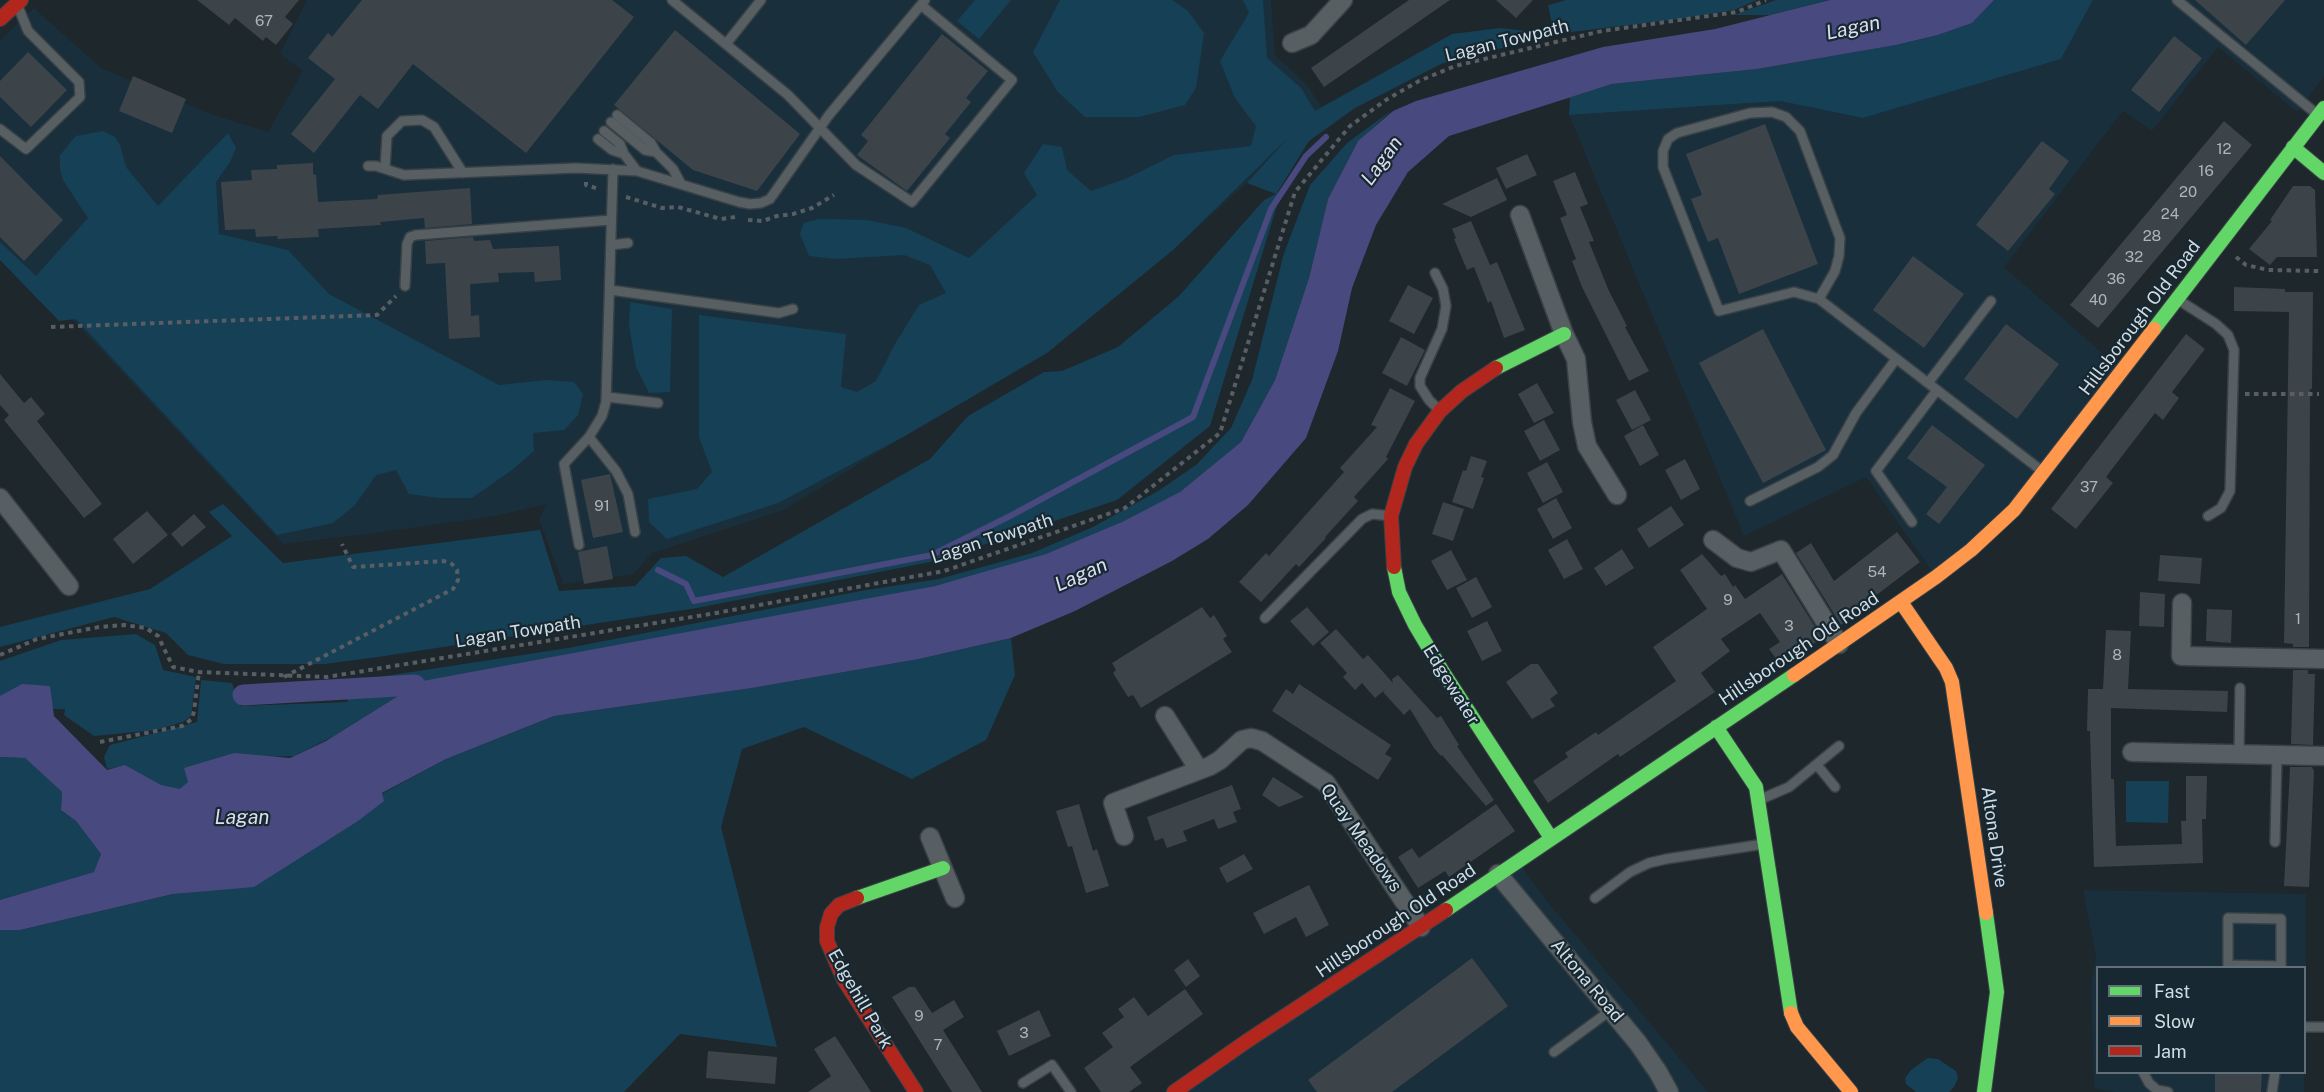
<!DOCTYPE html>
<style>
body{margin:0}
#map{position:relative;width:2324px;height:1092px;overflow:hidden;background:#1d272c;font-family:"Public Sans",sans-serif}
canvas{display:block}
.legend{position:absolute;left:2096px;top:966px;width:210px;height:108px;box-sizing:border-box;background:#172832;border:2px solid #617078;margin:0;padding:8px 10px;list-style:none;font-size:18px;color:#d1dce2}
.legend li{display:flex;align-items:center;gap:12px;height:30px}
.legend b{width:30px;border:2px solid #617078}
</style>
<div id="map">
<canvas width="2324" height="1092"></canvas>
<ul class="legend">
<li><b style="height:8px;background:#63d668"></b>Fast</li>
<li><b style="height:8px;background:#ff974d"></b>Slow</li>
<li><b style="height:8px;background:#b3261e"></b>Jam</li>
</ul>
</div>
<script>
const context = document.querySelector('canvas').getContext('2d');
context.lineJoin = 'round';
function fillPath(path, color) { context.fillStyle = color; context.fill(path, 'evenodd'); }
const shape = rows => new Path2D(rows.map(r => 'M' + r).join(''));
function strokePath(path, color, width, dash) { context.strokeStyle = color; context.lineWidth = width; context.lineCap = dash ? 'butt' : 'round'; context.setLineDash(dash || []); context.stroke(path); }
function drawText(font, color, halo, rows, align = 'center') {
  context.font = font + ' "Public Sans",sans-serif'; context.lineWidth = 4.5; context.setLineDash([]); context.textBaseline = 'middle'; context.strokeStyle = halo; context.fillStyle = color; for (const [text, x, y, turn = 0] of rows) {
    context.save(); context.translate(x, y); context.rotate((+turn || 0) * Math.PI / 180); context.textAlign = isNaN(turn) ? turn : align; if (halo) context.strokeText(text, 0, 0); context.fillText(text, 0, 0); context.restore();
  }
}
const built = shape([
 [307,0,1271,0,1275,55,1307,85,1325,112,1173,250,1047,353,905,436,784,510,652,553,634,574,563,584,539,519,547,504,495,516,376,533,283,544,0,242,0,40,34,8,101,68,208,113,268,132,303,71,280,54],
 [2093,0,2324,0,2324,77,2297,112,2218,47,2152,131,2123,111,2004,267,2123,371,2014,510,1936,577,1866,477,1744,536,1569,115,1780,101,1863,118,2061,59],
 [1518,861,1542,895,1708,1092,1174,1092],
 [2083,890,2306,894,2305,1070,2304,968,2098,968,2098,1072,2304,1073,2304,1092,2115,1092,2094,1088,2091,986,2096,957]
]);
const green = shape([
 [975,0,1011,0,979,39,957,21],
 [1060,0,1172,0,1188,11,1204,33,1196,88,1185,105,1139,117,1085,117,1058,92,1033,52],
 [1243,0,1263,0,1267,58,1301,88,1315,111,1452,34,1500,28,1554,34,1548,5,1566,0,1757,0,1734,10,1678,19,1555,34,1441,64,1355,108,1309,141,1277,193,1281,192,1210,426,1117,500,935,561,697,608,378,657,325,664,224,664,188,655,166,633,114,617,0,647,0,627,150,589,232,536,209,512,223,504,283,563,540,530,559,591,635,586,661,558,686,556,723,577,930,459,968,416,1044,372,1062,371,1118,347,1179,296,1264,200,1276,194,1247,183,1290,136,1173,250,1047,353,905,436,778,503,667,539,649,522,648,499,697,489,712,472,699,437,699,315,846,334,841,387,857,392,876,381,895,344,919,305,946,293,930,265,904,255,836,259,809,256,800,234,804,223,819,219,867,220,906,228,969,258,1037,195,1024,173,1043,144,1062,147,1067,170,1091,191,1125,179,1174,155,1251,146,1256,126,1235,98,1220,61,1249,13],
 [1776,0,1829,0,1771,15,1734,15],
 [1994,0,2093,0,2061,59,1863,118,1780,101,1569,115,1570,97,1612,84,1757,69,1896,45,1938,35,1972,23],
 [1392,110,1357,143,1328,199,1309,278,1275,380,1241,442,1178,494,1104,531,1006,570,893,595,422,681,334,736,294,756,253,757,188,782,181,790,161,786,125,766,107,769,104,757,110,745,197,722,201,680,232,683,240,706,348,702,347,700,379,677,568,648,866,590,939,579,1032,553,1093,527,1158,491,1196,465,1231,428,1252,380,1284,253,1310,185,1347,143],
 [103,131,115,137,120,145,126,167,158,206,228,133,236,148,230,162,216,182,219,234,288,250,329,294,499,385,547,380,574,382,583,394,578,415,564,430,533,433,534,451,512,470,472,498,439,498,409,494,396,470,376,475,355,505,333,523,277,535,76,319,59,321,0,260,0,242,36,276,88,218,63,180,60,168,60,155,76,136],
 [630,302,672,309,670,392,649,393,636,367,629,325],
 [136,634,155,645,163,670,196,677,191,716,183,722,156,730,94,736,64,715,65,709,55,709,6,695,0,698,0,661,61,640],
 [1011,638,1015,675,986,740,912,779,804,727,742,749,721,827,777,1047,680,1034,624,1092,0,1092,0,930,20,930,173,894,204,891,446,759,554,716,752,688,919,659],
 [0,757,25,758,62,792,61,810,76,821,101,854,95,872,0,900],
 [2126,781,2169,781,2168,823,2126,822],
 [1928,1058,1938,1059,1956,1071,1958,1078,1954,1087,1949,1092,1916,1092,1906,1084,1905,1078,1911,1070]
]);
const water = shape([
 [1830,0,1994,0,1972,23,1938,35,1896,45,1757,69,1612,84,1449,136,1408,172,1376,225,1352,288,1338,351,1306,438,1248,505,1208,539,1172,561,1075,611,1011,638,919,659,752,688,554,716,446,759,382,793,384,801,358,821,254,887,173,894,20,930,0,930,0,900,94,872,101,854,76,821,61,810,62,792,25,758,0,757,0,696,22,684,50,686,54,716,107,770,125,765,161,785,180,789,188,782,184,768,234,753,290,758,326,741,422,681,935,586,1046,554,1122,522,1180,492,1241,442,1275,380,1309,278,1328,199,1358,141,1393,111,1416,101,1603,47,1715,29]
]);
const stream = shape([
 [658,570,686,584,694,601,932,555,1012,515,1193,417,1271,209,1306,156,1326,137]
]);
const canal = shape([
 [243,695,415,685]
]);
const building = shape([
 [197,0,299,0,285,17,293,24,276,45,266,37,263,41,235,18,229,25],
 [362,0,612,0,634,17,526,153,413,64,378,109,360,95,314,153,291,134,335,79,308,58,328,33,332,37],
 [1409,0,1450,0,1324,87,1311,68],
 [1496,0,1533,0,1516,18],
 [2195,0,2285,0,2246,45],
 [675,30,800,134,757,191,693,170,614,105],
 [942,34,988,71,966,98,971,102,945,134,950,138,907,191,857,155,868,141,861,135],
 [2174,36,2202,58,2159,112,2131,90],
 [28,52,67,90,31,127,0,97,0,81],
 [133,76,186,99,172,133,119,111],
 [2224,121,2252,145,2098,328,2070,305],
 [1765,124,1818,264,1739,294,1718,238,1708,242,1691,199,1702,195,1686,154],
 [2042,141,2069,161,2049,189,2055,194,2008,251,1976,225],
 [1527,154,1537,175,1506,189,1496,168],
 [0,156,63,220,24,261,0,237],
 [313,163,313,174,316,175,318,202,377,199,378,195,470,188,472,224,425,228,424,218,380,222,381,225,318,229,319,237,277,239,278,236,256,237,255,229,225,230,221,182,252,180,251,170,277,169,277,165],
 [1575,172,1588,204,1580,207,1594,241,1589,242,1609,291,1627,326,1625,327,1649,371,1629,381,1582,287,1572,261,1576,259,1560,218,1567,215,1553,181],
 [1497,178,1507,200,1471,217,1442,204],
 [2293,186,2310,186,2315,190,2317,257,2277,257,2270,265,2249,249,2272,221,2270,220],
 [1471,221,1490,265,1497,262,1525,330,1504,338,1491,301,1488,303,1474,267,1467,270,1454,239,1456,238,1452,229],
 [473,237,474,241,490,240,493,249,559,246,561,280,535,282,534,272,498,273,499,282,470,284,471,316,479,315,480,337,449,339,445,263,426,264,425,241],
 [1913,256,1964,294,1924,348,1873,310],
 [1408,285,1433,298,1414,334,1389,321],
 [2234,287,2285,289,2285,292,2313,292,2312,389,2310,389,2309,647,2293,647,2293,644,2284,643,2289,312,2234,311],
 [2006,324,2059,364,2017,419,1964,379],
 [1763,329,1826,450,1763,483,1699,363],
 [2186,334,2205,349,2172,392,2179,398,2163,420,2155,413,2106,477,2113,483,2076,529,2051,509],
 [1401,337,1425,350,1407,386,1382,373],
 [0,374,24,403,31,397,45,414,37,421,102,504,84,518,4,420,9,415,0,405],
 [1537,383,1554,413,1534,423,1518,394],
 [1390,388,1415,401,1386,457,1388,459,1354,497,1358,501,1325,537,1326,538,1299,567,1296,564,1261,602,1239,582,1266,553,1269,556,1344,472,1340,468,1377,427,1371,425],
 [1635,390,1651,420,1632,430,1616,400],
 [1544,420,1560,450,1540,461,1524,431],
 [1643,425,1659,455,1640,466,1624,436],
 [1932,425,1985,465,1939,524,1926,514,1947,487,1907,458],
 [1471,456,1487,461,1481,477,1484,478,1473,509,1452,502,1463,470,1466,471],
 [1685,459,1700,489,1681,500,1665,470],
 [1547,462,1563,492,1543,503,1527,473],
 [610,474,623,532,593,538,581,480],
 [1556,498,1572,528,1553,539,1537,509],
 [1443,502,1464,509,1453,541,1432,534],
 [1671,506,1684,525,1649,548,1637,529],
 [147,511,168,535,133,564,113,539],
 [194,514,206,527,182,547,171,534],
 [1897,532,1920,562,1854,612,1856,615,1841,625,1796,553,1811,543,1834,581],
 [1567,539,1583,569,1564,579,1548,550],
 [607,546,613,579,584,584,578,552],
 [1622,549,1634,568,1606,586,1594,568],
 [1451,550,1467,580,1447,590,1431,561],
 [1702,554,1721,576,1725,574,1733,587,1735,585,1745,599,1782,574,1822,638,1806,649,1804,646,1780,664,1769,649,1780,642,1760,613,1721,639,1730,651,1701,673,1715,692,1620,757,1618,754,1548,803,1533,781,1568,757,1565,753,1596,732,1598,735,1676,681,1653,647,1707,609,1680,570],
 [2160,555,2202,558,2200,584,2158,581],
 [1476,577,1492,607,1472,618,1456,588],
 [2140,592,2165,594,2164,627,2139,626],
 [1202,607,1210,618,1214,615,1227,636,1223,639,1232,652,1141,708,1133,695,1128,697,1113,673,1116,670,1112,663],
 [1307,607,1329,632,1313,646,1290,621],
 [2207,609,2232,610,2231,643,2206,641],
 [1487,621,1502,651,1482,661,1467,631],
 [1336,629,1363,659,1368,655,1393,683,1392,679,1398,675,1437,718,1441,716,1459,745,1457,746,1494,800,1486,806,1442,755,1441,756,1434,748,1410,709,1404,715,1383,692,1387,688,1375,698,1362,683,1355,690,1343,677,1347,673,1320,643],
 [2106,630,2131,631,2128,689,2228,691,2227,712,2111,708,2111,779,2114,779,2116,846,2182,844,2181,821,2186,821,2186,776,2207,776,2206,819,2202,819,2203,863,2094,867,2090,731,2087,731,2088,689,2103,689],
 [1531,664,1538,664,1558,693,1550,699,1555,706,1532,719,1506,682],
 [2293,670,2308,670,2308,674,2315,674,2313,745,2291,744],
 [1299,684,1391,745,1385,754,1392,758,1378,780,1272,711,1286,689,1293,694],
 [2290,767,2312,767,2314,771,2309,887,2284,886],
 [1273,777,1304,797,1279,807,1262,795],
 [1232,785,1241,809,1233,812,1237,822,1218,829,1214,819,1183,831,1187,841,1167,848,1163,838,1155,841,1147,817],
 [1079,804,1093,851,1097,849,1109,886,1086,893,1072,846,1068,847,1056,811],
 [1496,804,1515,831,1449,877,1445,871,1418,888,1398,857,1412,848,1419,858],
 [1244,854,1253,869,1227,883,1219,868],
 [1309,885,1329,925,1306,937,1296,917,1264,934,1253,913],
 [1472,958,1508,1006,1392,1092,1317,1092,1308,1080],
 [1188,959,1200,976,1186,987,1174,970],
 [909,987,915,987,932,1013,954,1000,964,1017,943,1030,982,1092,952,1092,892,997],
 [1185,989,1203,1014,1130,1067,1142,1083,1129,1092,1101,1092,1084,1068,1113,1047,1102,1033,1124,1017,1118,1009,1134,997,1148,1016],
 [1039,1010,1051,1036,1009,1056,997,1031],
 [835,1036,846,1053,871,1092,808,1092,831,1076,814,1049],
 [708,1051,777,1057,775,1084,706,1078],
 [2215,1072,2262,1072,2261,1092,2215,1092]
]);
const path = shape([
 [586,182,586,185,599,189],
 [626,197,662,208,678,207,721,219,735,217],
 [748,220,763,221,777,216,793,214,812,208,834,195],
 [2236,257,2246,265,2268,270,2319,271],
 [51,327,377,315,396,296],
 [2245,394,2319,394],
 [0,655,37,639,99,627,124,625,146,628,158,636,173,667,199,672,327,677,716,613,944,571,1125,508,1220,433,1295,192,1350,126,1386,100,1419,81,1455,66,1602,31,1737,12,1766,0],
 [284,677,453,589,458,580,457,570,452,564,444,561,353,567,342,544],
 [100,742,182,726,192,719,194,711,199,672]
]);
const lane = shape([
 [672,0,788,95,856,165,912,202,1012,80,921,5],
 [2177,0,2318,115],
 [726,44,761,0],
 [617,115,651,143,656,152,673,169,680,182],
 [611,122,645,150,656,152],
 [0,129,26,149,80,97,79,82,28,31,19,9],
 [604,131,620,144,624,154,637,171],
 [598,139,612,150,624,154],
 [368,166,376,166,404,175,576,168,637,171,739,202,750,204,761,203,770,199,829,115,925,0],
 [385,168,387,136,402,121,422,120,434,127,463,173],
 [611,245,628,243],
 [1435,273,1443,289,1446,306,1442,329,1420,378,1420,386,1429,400,1440,411],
 [405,286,407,244,410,237,416,235,611,220],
 [610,290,779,313,793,309],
 [1819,299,1835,271,1839,256,1840,238,1800,131,1786,117,1772,112,1750,113,1677,133,1668,139,1663,151,1663,167,1719,311,1794,292,1819,299,2042,471],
 [2177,299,2216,324,2228,335,2234,350,2230,491,2221,508,2208,516],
 [1928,383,1991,301],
 [607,397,658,403],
 [589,437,616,471,628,494,635,532],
 [1750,501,1818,467,1833,455,1856,413,1896,359],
 [1912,522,1876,471,1937,390],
 [579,545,564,464,589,437,602,416,606,402,613,169],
 [1265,618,1362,519,1372,514,1391,516],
 [2239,754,2240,688],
 [1817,765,1835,787],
 [1759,800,1789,787,1839,746],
 [2275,842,2277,755],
 [1595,898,1630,872,1649,863,1666,859,1764,844],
 [2281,968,2281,919,2228,918,2228,965,2281,966],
 [2304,1027,2324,1027],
 [1554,1052,1611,1010],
 [2143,1072,2149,1083,2157,1090,2168,1092],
 [1023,1083,1052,1065,1071,1092],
 [2272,1092,2275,1072]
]);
const street = shape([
 [1292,43,1311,35,1343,0],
 [1520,215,1564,334,1576,359,1582,422,1587,446,1617,495],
 [0,498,69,586],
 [1713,540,1737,558,1751,562,1781,550,1839,644],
 [2182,603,2181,656,2324,659],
 [1165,716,1199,770],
 [2132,752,2324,756],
 [1124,836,1113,803,1210,766,1220,760,1242,740,1251,738,1262,741,1326,783,1421,927],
 [930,837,955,898],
 [1498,874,1638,1043,1658,1072,1669,1092]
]);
const fast = shape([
 [2293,147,2324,173],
 [2154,329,2324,108],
 [1496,368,1564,334],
 [1394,567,1399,592,1415,625,1443,672,1551,838],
 [1716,727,1756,787,1791,1013],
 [857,898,943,868],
 [1446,910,1794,675],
 [1984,1092,1997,992,1986,913]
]);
const slow = shape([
 [1901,602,1946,668,1952,682,1986,913],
 [1794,675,1936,577,1971,550,2014,510,2154,329],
 [1791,1013,1797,1027,1851,1092]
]);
const jam = shape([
 [0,19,21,0],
 [1394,567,1391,516,1405,467,1416,444,1440,411,1462,391,1496,368],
 [857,898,839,905,831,914,827,927,827,941,844,980,916,1092],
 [1174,1092,1247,1041,1446,910]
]);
const numberNames = [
 ["67",264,21],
 ["12",2224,149],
 ["16",2206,171],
 ["20",2188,192],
 ["24",2170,214],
 ["28",2152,236],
 ["32",2134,257],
 ["36",2116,279],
 ["40",2098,300],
 ["37",2089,487],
 ["91",602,506],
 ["54",1877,572],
 ["9",1728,600],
 ["1",2298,619],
 ["3",1789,626],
 ["8",2117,655],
 ["9",919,1016],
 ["3",1024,1033],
 ["7",938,1045]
];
const streetNames = [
 ["Lagan Towpath",1507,41,-14],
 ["Hillsborough Old Road",2140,318,-53],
 ["Lagan Towpath",992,539,-18],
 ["Lagan Towpath",518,632,-9],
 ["Hillsborough Old Road",1799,649,-34],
 ["Edgewater",1451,685,58],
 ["Altona Drive",1994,837,82],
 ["Quay Meadows",1361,838,55],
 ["Hillsborough Old Road",1396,921,-34],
 ["Altona Road",1587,981,50],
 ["Edgehill Park",860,999,60]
];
const waterNames = [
 ["Lagan",1853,28,-12],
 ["Lagan",1382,161,-54],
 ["Lagan",1081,575,-24],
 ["Lagan",242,818]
];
fillPath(built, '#192f3c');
fillPath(green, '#164055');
fillPath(water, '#48497f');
strokePath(stream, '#48497f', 6);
strokePath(canal, '#48497f', 21);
fillPath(building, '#3c4449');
strokePath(lane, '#394145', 12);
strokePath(street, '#394145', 21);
strokePath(fast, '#394145', 16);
strokePath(slow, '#394145', 16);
strokePath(jam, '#394145', 16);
strokePath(path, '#585e63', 4, [4.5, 4.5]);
strokePath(lane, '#585f63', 9);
strokePath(street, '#585f63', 18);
strokePath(fast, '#63d668', 14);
strokePath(slow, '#ff974d', 14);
strokePath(jam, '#b3261e', 14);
drawText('15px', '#acb6bc', null, numberNames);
drawText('18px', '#d1dce2', '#172832', streetNames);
drawText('italic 20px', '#dcdef0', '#172832', waterNames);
</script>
